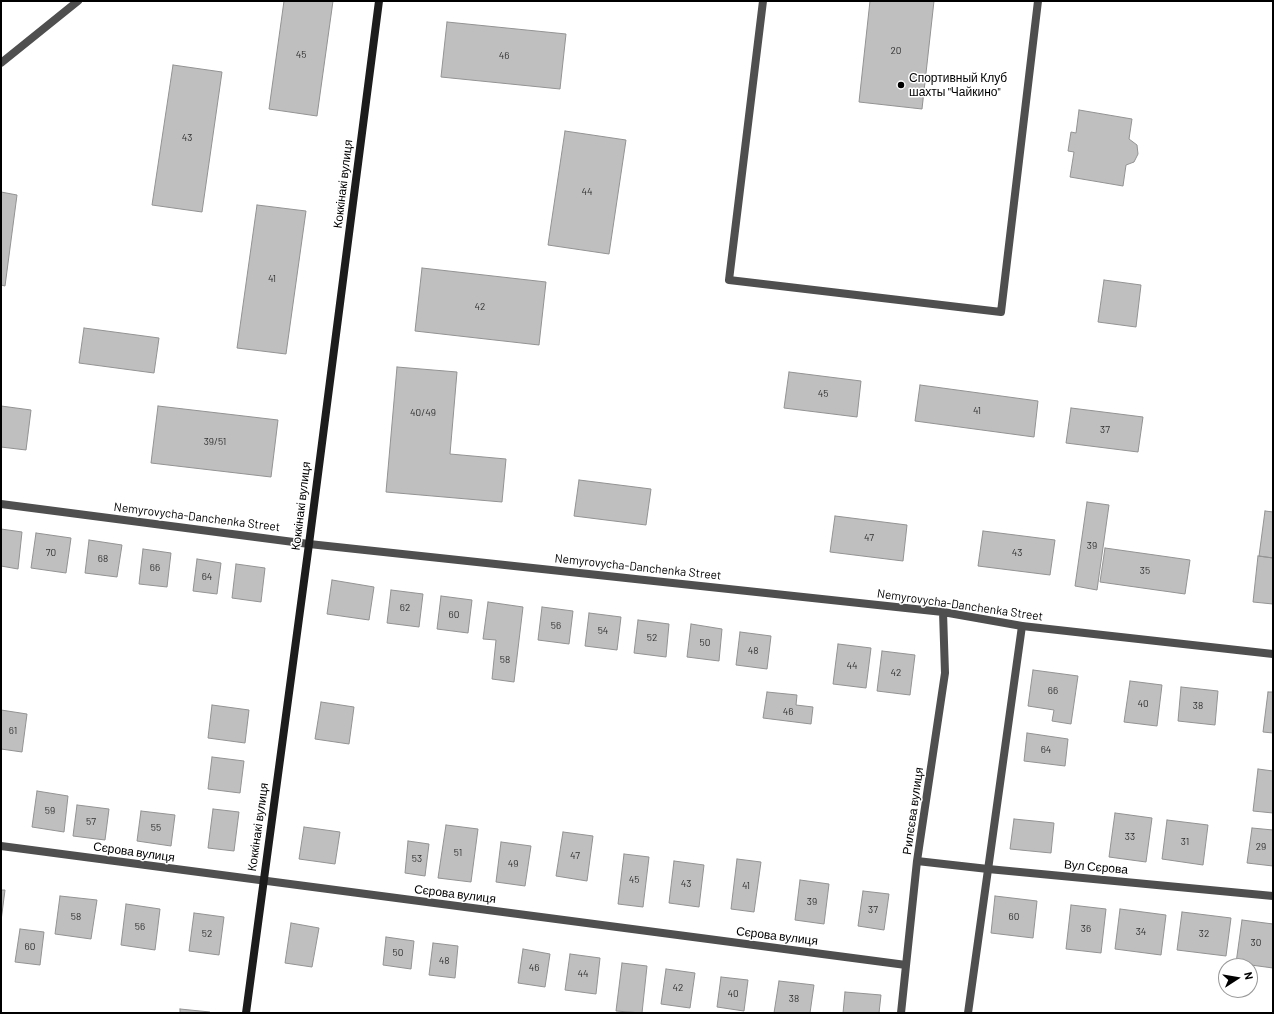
<!DOCTYPE html>
<meta charset="utf-8">
<style>
body{margin:0}
#map{position:relative;width:1274px;height:1014px;overflow:hidden;background:#fff;font-family:Barlow,sans-serif}
canvas{display:block}
.frame{position:absolute;inset:0;border:2px solid #000;pointer-events:none}
.north{position:absolute;left:1218px;top:958px;width:40px;height:40px;box-sizing:border-box;background:#fff;border:1px solid #999;border-radius:50%;rotate:78deg;font-size:11px;font-weight:700;line-height:16px;text-align:center;color:#000}
.north::after{content:'';display:block;margin:auto;width:14px;height:18px;background:#000;clip-path:polygon(50% 0,100% 100%,50% 72%,0 100%)}
</style>
<div id="map">
<canvas width="1274" height="1014"></canvas>
<div class="frame"></div>
<div class="north">N</div>
</div>
<script>
const context = document.querySelector('canvas').getContext('2d');
context.lineJoin = 'round';
function fillPath(path, color) { context.fillStyle = color; context.fill(path, 'evenodd'); }
const shape = rows => new Path2D(rows.map(r => 'M' + r).join(''));
function strokePath(path, color, width, dash) { context.strokeStyle = color; context.lineWidth = width; context.lineCap = dash ? 'butt' : 'round'; context.setLineDash(dash || []); context.stroke(path); }
function drawText(font, color, halo, rows, align = 'center') {
  context.font = font + ' Barlow,sans-serif'; context.lineWidth = 3; context.setLineDash([]); context.textBaseline = 'middle'; context.strokeStyle = halo; context.fillStyle = color; for (const [text, x, y, turn = 0] of rows) {
    context.save(); context.translate(x, y); context.rotate((+turn || 0) * Math.PI / 180); context.textAlign = isNaN(turn) ? turn : align; if (halo) context.strokeText(text, 0, 0); context.fillText(text, 0, 0); context.restore();
  }
}
const building = shape([
 [284,1,333,1,317,116,269,109,284,1],
 [870,1,934,1,922,109,859,102,870,1],
 [447,22,566,34,560,89,441,77,447,22],
 [173,65,222,72,202,212,152,205,173,65],
 [1079,110,1132,119,1129,139,1137,145,1138,154,1134,162,1126,165,1123,186,1070,177,1074,152,1068,151,1071,132,1076,133,1079,110],
 [565,131,626,140,609,254,548,245,565,131],
 [1,192,17,195,5,286,1,285,1,192],
 [257,205,306,211,286,354,237,348,257,205],
 [422,268,546,282,539,345,415,331,422,268],
 [1104,280,1141,285,1136,327,1098,322,1104,280],
 [84,328,159,338,154,373,79,363,84,328],
 [397,367,457,372,450,454,506,459,502,502,386,492,397,367],
 [789,372,861,381,857,417,784,408,789,372],
 [920,385,1038,401,1034,437,915,421,920,385],
 [1,406,31,410,26,450,1,447,1,406],
 [158,406,278,420,271,477,151,463,158,406],
 [1071,408,1143,417,1138,452,1066,443,1071,408],
 [579,480,651,489,646,525,574,516,579,480],
 [1087,502,1109,505,1097,590,1075,586,1087,502],
 [1265,511,1273,512,1273,558,1259,556,1265,511],
 [835,516,907,525,903,561,830,552,835,516],
 [1,529,22,532,18,569,1,566,1,529],
 [983,531,1055,540,1050,575,978,566,983,531],
 [36,533,71,538,66,573,31,568,36,533],
 [89,540,122,545,117,577,85,573,89,540],
 [1105,548,1190,560,1185,594,1100,582,1105,548],
 [143,549,171,553,167,587,139,584,143,549],
 [1258,556,1273,558,1273,604,1253,602,1258,556],
 [197,559,221,563,217,594,193,591,197,559],
 [236,564,265,568,261,602,232,598,236,564],
 [332,580,374,587,369,620,327,614,332,580],
 [391,590,423,594,419,627,387,623,391,590],
 [441,596,472,600,468,633,437,629,441,596],
 [488,602,523,607,514,682,492,679,496,640,483,639,488,602],
 [542,607,573,611,569,644,538,640,542,607],
 [589,613,621,617,617,650,585,646,589,613],
 [638,620,669,624,666,657,634,653,638,620],
 [691,624,722,629,719,661,687,657,691,624],
 [740,632,771,636,767,669,736,665,740,632],
 [838,644,871,648,866,688,833,684,838,644],
 [882,651,915,655,910,695,877,691,882,651],
 [1033,670,1078,676,1071,724,1052,721,1054,710,1028,706,1033,670],
 [1130,681,1162,685,1157,726,1124,722,1130,681],
 [1181,687,1218,691,1215,725,1178,721,1181,687],
 [767,692,797,695,796,705,813,707,811,724,763,718,767,692],
 [1268,692,1273,692,1273,733,1263,732,1268,692],
 [321,702,354,707,349,744,315,739,321,702],
 [212,705,249,710,245,743,208,738,212,705],
 [1,710,27,714,22,752,1,749,1,710],
 [1027,733,1068,739,1065,766,1024,761,1027,733],
 [212,757,244,761,240,793,208,789,212,757],
 [1258,769,1273,771,1273,813,1253,811,1258,769],
 [37,791,68,796,64,832,32,827,37,791],
 [77,805,109,809,105,840,73,836,77,805],
 [213,809,239,812,234,851,208,848,213,809],
 [141,811,175,815,171,846,137,841,141,811],
 [1115,813,1152,818,1146,862,1109,857,1115,813],
 [1014,819,1054,823,1051,853,1010,849,1014,819],
 [1167,820,1208,825,1203,865,1162,859,1167,820],
 [446,825,478,829,471,882,438,878,446,825],
 [304,827,340,832,335,864,299,859,304,827],
 [1252,828,1273,830,1273,866,1247,863,1252,828],
 [563,832,593,836,587,881,556,876,563,832],
 [408,841,429,844,425,876,405,873,408,841],
 [501,842,531,846,525,886,496,882,501,842],
 [624,854,649,857,643,907,618,904,624,854],
 [737,859,761,862,754,912,731,909,737,859],
 [674,861,704,865,699,907,669,903,674,861],
 [800,880,829,884,824,924,795,920,800,880],
 [1,890,5,890,1,921,1,890],
 [863,891,889,894,884,930,858,926,863,891],
 [60,896,97,900,91,939,55,934,60,896],
 [995,896,1037,901,1033,938,991,933,995,896],
 [126,904,160,909,155,950,121,945,126,904],
 [1071,905,1106,909,1101,953,1066,949,1071,905],
 [1120,909,1166,915,1161,955,1115,949,1120,909],
 [1182,912,1231,918,1226,956,1177,950,1182,912],
 [194,913,224,917,219,955,189,951,194,913],
 [1242,920,1273,924,1273,968,1236,963,1242,920],
 [291,923,319,928,312,967,285,963,291,923],
 [20,929,44,932,40,965,15,962,20,929],
 [386,937,414,941,411,969,383,965,386,937],
 [433,943,458,946,455,978,429,975,433,943],
 [523,949,550,954,545,987,518,983,523,949],
 [570,954,600,958,596,994,565,990,570,954],
 [622,963,647,966,642,1013,616,1011,622,963],
 [666,969,695,973,690,1008,661,1004,666,969],
 [721,977,748,980,744,1011,717,1007,721,977],
 [779,981,814,985,810,1013,774,1013,779,981],
 [845,992,881,995,879,1013,843,1013,845,992],
 [180,1009,210,1012,210,1013,180,1013,180,1009]
]);
const lane = shape([
 [763,1,729,280,1001,312,1038,1],
 [1,63,78,1],
 [968,1013,1022,626]
]);
const street = shape([
 [1,504,309,544,943,612,1022,626,1273,654],
 [1,846,906,965],
 [917,861,988,869,1273,896],
 [901,1013,917,861,945,673,943,612]
]);
const secondary = shape([
 [246,1013,309,544,379,1]
]);
const markers = [
 [901,85,4,"#000"]
];
const numberNames = [
 ["20",896,51],
 ["45",301,55],
 ["46",504,56],
 ["43",187,138],
 ["44",587,192],
 ["41",272,279],
 ["42",480,307],
 ["45",823,394],
 ["41",977,411],
 ["40/49",423,413],
 ["37",1105,430],
 ["39/51",215,442],
 ["47",869,538],
 ["39",1092,546],
 ["70",51,553],
 ["43",1017,553],
 ["68",103,559],
 ["66",155,568],
 ["35",1145,571],
 ["64",207,577],
 ["62",405,608],
 ["60",454,615],
 ["56",556,626],
 ["54",603,631],
 ["52",652,638],
 ["50",705,643],
 ["48",753,651],
 ["58",505,660],
 ["44",852,666],
 ["42",896,673],
 ["66",1053,691],
 ["40",1143,704],
 ["38",1198,706],
 ["46",788,712],
 ["61",13,731],
 ["64",1046,750],
 ["59",50,811],
 ["57",91,822],
 ["55",156,828],
 ["33",1130,837],
 ["31",1185,842],
 ["29",1261,847],
 ["51",458,853],
 ["47",575,856],
 ["53",417,859],
 ["49",513,864],
 ["45",634,880],
 ["43",686,884],
 ["41",746,886],
 ["39",812,902],
 ["37",873,910],
 ["58",76,917],
 ["60",1014,917],
 ["56",140,927],
 ["36",1086,929],
 ["34",1141,932],
 ["52",207,934],
 ["32",1204,934],
 ["30",1256,943],
 ["60",30,947],
 ["50",398,953],
 ["48",444,961],
 ["46",534,968],
 ["44",583,974],
 ["42",678,988],
 ["40",733,994],
 ["38",794,999]
];
const poiNames = [
 ["Спортивный Клуб",909,78],
 ["шахты \"Чайкино\"",909,92]
];
const streetNames = [
 ["Коккінакі вулиця",343,184,-83],
 ["Коккінакі вулиця",301,506,-83],
 ["Nemyrovycha-Danchenka Street",197,517,7],
 ["Nemyrovycha-Danchenka Street",638,567,6],
 ["Nemyrovycha-Danchenka Street",960,605,8],
 ["Рилєєва вулиця",913,811,-82],
 ["Коккінакі вулиця",258,827,-82],
 ["Сєрова вулиця",134,852,8],
 ["Вул Сєрова",1096,867,5],
 ["Сєрова вулиця",455,894,7],
 ["Сєрова вулиця",777,936,7]
];
fillPath(building, '#bfbfbf');
strokePath(building, '#939393', 1);
strokePath(lane, '#4f4f4f', 8);
strokePath(street, '#4f4f4f', 8);
strokePath(secondary, '#1c1c1c', 8);
for (const [x, y, r, color] of markers) { const dot = new Path2D(); dot.arc(x, y, r, 0, 2 * Math.PI); context.fillStyle = color; context.fill(dot); strokePath(dot, '#fff', 1.5); }
drawText('10px', '#303030', null, numberNames);
drawText('12px', '#000', '#fff', poiNames, 'left');
drawText('12px', '#000', '#fff', streetNames);
</script>
